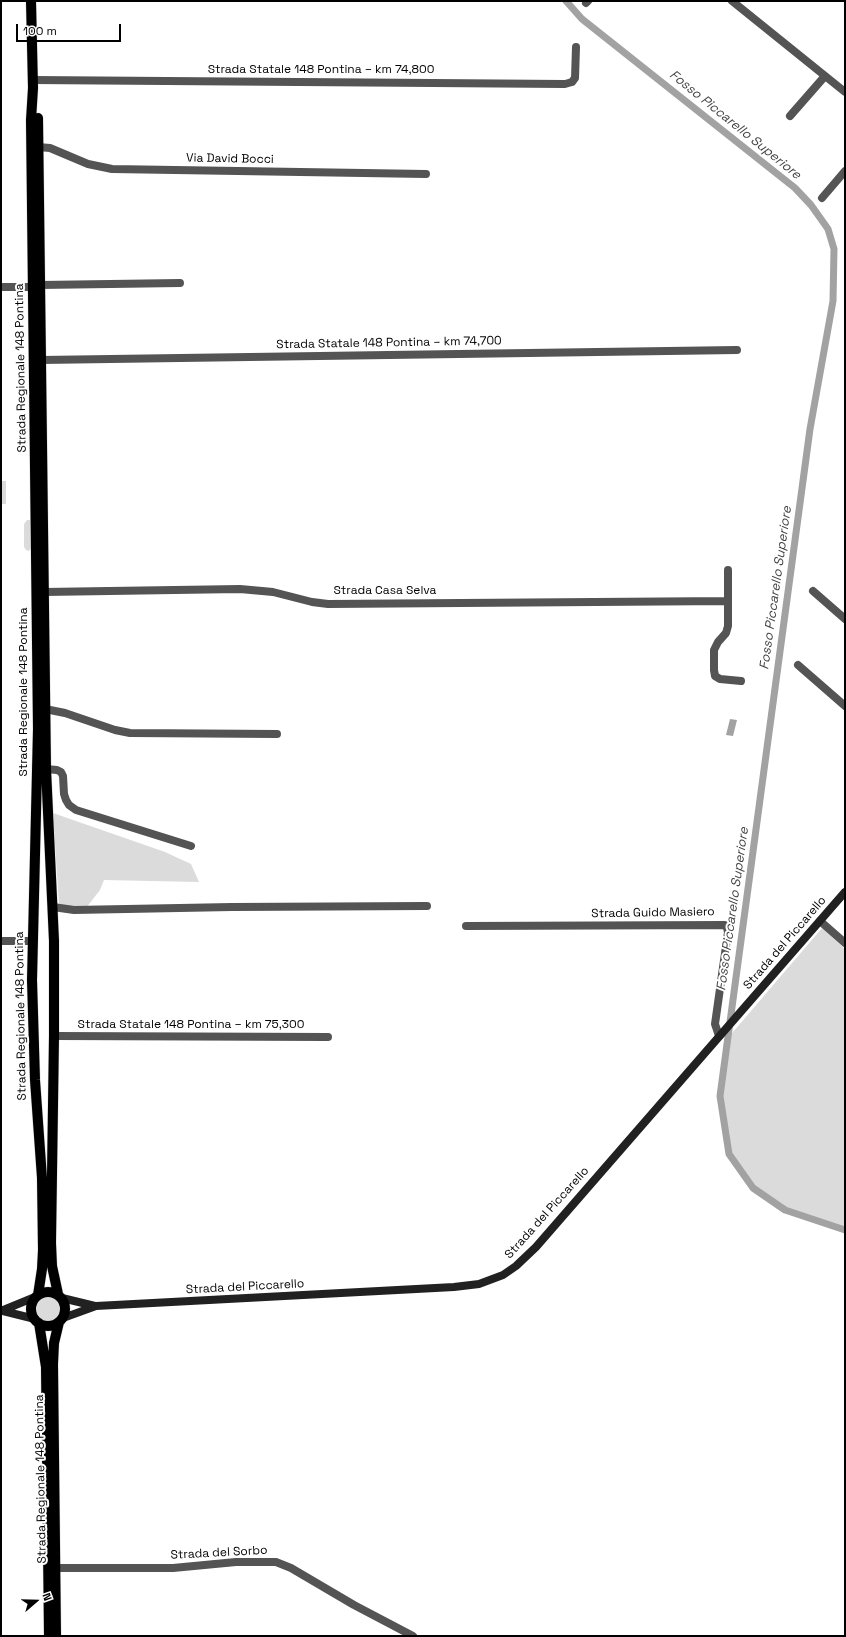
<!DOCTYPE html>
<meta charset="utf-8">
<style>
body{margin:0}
#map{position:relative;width:846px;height:1637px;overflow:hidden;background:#fff;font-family:"Space Grotesk",sans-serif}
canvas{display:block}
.frame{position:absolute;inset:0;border:2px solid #000;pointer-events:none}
.north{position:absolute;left:16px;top:1581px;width:40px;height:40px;-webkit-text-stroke:3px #fff;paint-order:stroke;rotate:70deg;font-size:11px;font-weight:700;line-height:16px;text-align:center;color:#000}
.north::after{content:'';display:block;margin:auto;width:14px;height:18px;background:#000;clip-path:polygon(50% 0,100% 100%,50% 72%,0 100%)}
.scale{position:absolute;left:16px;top:24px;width:105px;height:18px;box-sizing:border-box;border:2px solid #000;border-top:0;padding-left:5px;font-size:12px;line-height:14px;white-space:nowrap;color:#000;-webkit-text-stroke:3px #fff;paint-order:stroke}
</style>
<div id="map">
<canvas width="846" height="1637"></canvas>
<div class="frame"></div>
<div class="north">N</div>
<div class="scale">100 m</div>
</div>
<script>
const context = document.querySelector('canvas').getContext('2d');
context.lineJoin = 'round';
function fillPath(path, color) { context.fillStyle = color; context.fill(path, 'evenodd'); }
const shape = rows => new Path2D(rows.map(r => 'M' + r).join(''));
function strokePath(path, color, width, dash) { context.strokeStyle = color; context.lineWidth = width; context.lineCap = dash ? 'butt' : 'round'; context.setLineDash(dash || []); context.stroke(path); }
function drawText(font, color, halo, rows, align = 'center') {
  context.font = font + ' "Space Grotesk",sans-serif'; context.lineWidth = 4; context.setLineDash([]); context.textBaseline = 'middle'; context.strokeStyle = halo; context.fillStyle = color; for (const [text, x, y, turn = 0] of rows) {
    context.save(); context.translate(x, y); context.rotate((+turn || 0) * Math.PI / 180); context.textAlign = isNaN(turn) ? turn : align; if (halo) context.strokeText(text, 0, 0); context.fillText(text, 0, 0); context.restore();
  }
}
const green = shape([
 [1,481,6,481,6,504,1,504],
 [27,520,30,520,30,524,31,548,29,551,26,550,24,547,24,524],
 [53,813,165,852,191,864,199,882,104,880,100,890,86,908,59,905],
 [822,928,845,949,845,1230,785,1210,753,1188,729,1154,720,1096,727,1039],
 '34 1309a14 14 0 1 1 28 0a14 14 0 1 1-28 0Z'
]);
const water = shape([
 [730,719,737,720,733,736,726,735]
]);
const canal = shape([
 [566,1,582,19,795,188,811,205,828,229,834,249,833,301,810,429,720,1096,729,1154,753,1188,785,1210,845,1230]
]);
const street = shape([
 [732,1,845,92],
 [586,3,588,1],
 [33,80,565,84,572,82,575,78,576,47],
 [790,116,825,76],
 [38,147,50,148,88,164,112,169,426,174],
 [822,198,845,171],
 [40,285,180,283],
 [1,287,33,287],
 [41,360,737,350],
 [728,570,728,626,726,633,718,642,714,650,714,670,715,676,720,679,741,681],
 [813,591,845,619],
 [44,592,240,589,273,592,312,602,328,604,728,601],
 [798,665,845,706],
 [45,709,65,713,115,730,130,733,277,734],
 [46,769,57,770,61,772,63,776,64,794,66,800,69,805,76,810,191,846],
 [53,907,74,910,232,907,427,906],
 [820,921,845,943],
 [466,926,725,925,727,928,728,932,715,1024,719,1036],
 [1,941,32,941],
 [54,1036,328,1037],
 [56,1568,173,1568,236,1562,276,1562,291,1568,354,1605,413,1636]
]);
const secondary = shape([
 [62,1298,95,1306],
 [1,1311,35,1297],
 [3,1311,35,1319],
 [63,1318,96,1306,454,1287,479,1284,503,1275,516,1266,536,1247,845,892]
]);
const primary = shape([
 [31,1,33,88,31,120,38,729,32,980,35,1080,42,1178,43,1250,42,1269,38,1295],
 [38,118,46,769,54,941,54,1036,51,1243,52,1266,58,1294],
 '31 1309a17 17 0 1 1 34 0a17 17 0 1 1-34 0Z',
 [39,1323,46,1367,49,1636],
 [56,1636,53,1364,54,1343,59,1322]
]);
const streetNames = [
 ["Strada Statale 148 Pontina – km 74,800",321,70],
 ["Via David Bocci",230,159,1],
 ["Strada Statale 148 Pontina – km 74,700",389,343,-1],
 ["Strada Regionale 148 Pontina",21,368,-91],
 ["Strada Casa Selva",385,591],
 ["Strada Regionale 148 Pontina",24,692,-90],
 ["Strada Guido Masiero",653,913,-1],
 ["Strada del Piccarello",785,943,-49],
 ["Strada Regionale 148 Pontina",21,1016,-91],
 ["Strada Statale 148 Pontina – km 75,300",191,1025],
 ["Strada del Piccarello",547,1213,-48],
 ["Strada del Piccarello",245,1287,-3],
 ["Strada Regionale 148 Pontina",41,1479,-91],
 ["Strada del Sorbo",219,1553,-3]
];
const waterNames = [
 ["Fosso Piccarello Superiore",735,125,39],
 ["Fosso Piccarello Superiore",776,588,-82],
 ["Fosso Piccarello Superiore",733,909,-82]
];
fillPath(green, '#dbdbdb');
fillPath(water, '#a2a2a2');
strokePath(canal, '#a2a2a2', 7);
strokePath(primary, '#dbdbdb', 11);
strokePath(street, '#545454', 8);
strokePath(secondary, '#212121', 8);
strokePath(primary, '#000', 10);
drawText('12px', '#000', '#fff', streetNames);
drawText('italic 13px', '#434343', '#fff', waterNames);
</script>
